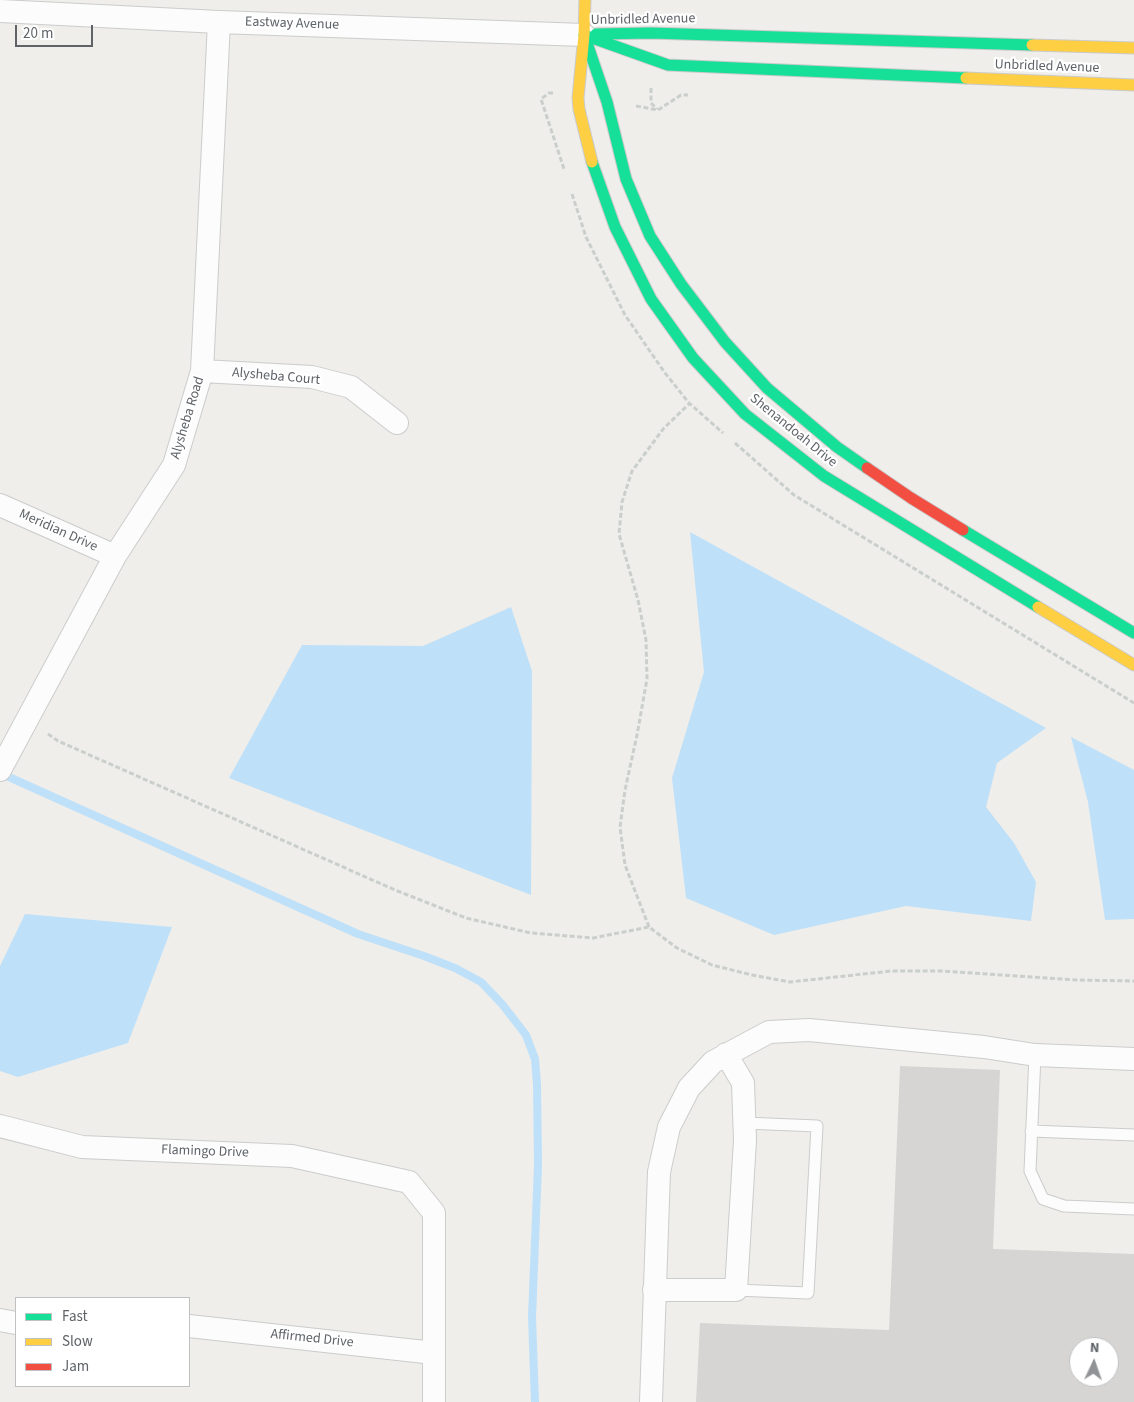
<!DOCTYPE html>
<style>
body{margin:0}
#map{position:relative;width:1134px;height:1402px;overflow:hidden;background:#efeeea;font-family:"Source Sans 3",sans-serif}
canvas{display:block}
.legend{position:absolute;left:15px;top:1297px;width:175px;height:90px;box-sizing:border-box;background:#fff;border:1px solid #bfc1c3;margin:0;padding:6px 9px;list-style:none;font-size:15px;color:#5f6368}
.legend li{display:flex;align-items:center;gap:10px;height:25px}
.legend b{width:25px;border:1px solid #bfc1c3}
.north{position:absolute;left:1069px;top:1337px;width:50px;height:50px;box-sizing:border-box;background:#fff;border:1px solid #bfc1c3;border-radius:50%;rotate:3deg;font-size:14px;font-weight:700;line-height:20px;text-align:center;color:#5f6368}
.north::after{content:'';display:block;margin:auto;width:18px;height:22px;background:#919496;clip-path:polygon(50% 0,100% 100%,50% 72%,0 100%)}
.scale{position:absolute;left:15px;top:25px;width:78px;height:22px;box-sizing:border-box;border:2px solid #5f6368;border-top:0;padding-left:6px;font-size:15px;line-height:18px;white-space:nowrap;color:#5f6368;-webkit-text-stroke:4px #fff;paint-order:stroke}
</style>
<div id="map">
<canvas width="1134" height="1402"></canvas>
<ul class="legend">
<li><b style="height:6px;background:#16e098"></b>Fast</li>
<li><b style="height:6px;background:#ffcf43"></b>Slow</li>
<li><b style="height:6px;background:#f24e42"></b>Jam</li>
</ul>
<div class="north">N</div>
<div class="scale">20 m</div>
</div>
<script>
const context = document.querySelector('canvas').getContext('2d');
context.lineJoin = 'round';
function fillPath(path, color) { context.fillStyle = color; context.fill(path, 'evenodd'); }
const shape = rows => new Path2D(rows.map(r => 'M' + r).join(''));
function strokePath(path, color, width, dash) { context.strokeStyle = color; context.lineWidth = width; context.lineCap = dash ? 'butt' : 'round'; context.setLineDash(dash || []); context.stroke(path); }
function drawText(font, color, halo, rows, align = 'center') {
  context.font = font + ' "Source Sans 3",sans-serif'; context.lineWidth = 4.5; context.setLineDash([]); context.textBaseline = 'middle'; context.strokeStyle = halo; context.fillStyle = color; for (const [text, x, y, turn = 0] of rows) {
    context.save(); context.translate(x, y); context.rotate((+turn || 0) * Math.PI / 180); context.textAlign = isNaN(turn) ? turn : align; if (halo) context.strokeText(text, 0, 0); context.fillText(text, 0, 0); context.restore();
  }
}
const water = shape([
 [690,532,1046,728,997,763,986,807,1014,843,1036,882,1031,921,906,906,774,935,686,898,672,778,704,672],
 [511,607,532,671,531,895,229,778,302,645,423,646],
 [1071,737,1134,770,1134,919,1105,920,1088,802],
 [25,914,172,927,128,1043,18,1077,0,1071,0,966]
]);
const stream = shape([
 [0,773,358,934,424,956,455,968,481,982,502,1004,526,1035,535,1059,537,1084,538,1166,532,1317,535,1402]
]);
const building = shape([
 [900,1066,1000,1070,993,1249,1134,1254,1134,1402,696,1402,700,1323,889,1330],
 [1079,1347,1109,1347,1109,1377,1079,1377]
]);
const path = shape([
 [651,88,651,103,657,109],
 [553,93,549,93,541,99,564,169],
 [636,106,658,110,681,95,688,95],
 [572,194,586,237,625,315,665,373,689,403,723,433],
 [735,443,794,495,1134,703],
 [48,734,58,741,395,890,466,918,531,933,593,938,649,927,677,948,712,965,752,975,790,982,891,971,943,971,1077,980,1134,981],
 [649,927,625,865,620,827,625,790,637,735,647,679,646,640,638,600,619,534,622,502,632,471,664,428,689,404]
]);
const lane = shape([
 [1035,1055,1030,1171,1043,1199,1064,1206,1134,1209],
 [1031,1131,1134,1135],
 [736,1290,808,1293,817,1126,745,1123]
]);
const street = shape([
 [0,11,219,22,584,35],
 [202,371,312,377,351,387,397,423],
 [0,505,115,556],
 [0,770,115,556,174,465,202,371,219,22],
 [0,1126,82,1147,292,1156,409,1182,434,1213,434,1402],
 [654,1290,736,1290,745,1140,743,1083,726,1054],
 [0,1320,16,1323],
 [189,1326,434,1353],
 [651,1402,659,1172,669,1127,689,1088,713,1062,769,1032,809,1030,984,1047,1035,1055,1134,1059]
]);
const fast = shape([
 [596,34,651,33,1032,45],
 [584,35,668,65,966,78],
 [588,46,607,102,626,179,650,236,681,284,725,342,767,388,837,447,867,468],
 [592,162,615,227,651,299,693,358,745,414,824,476,1038,607],
 [963,530,1134,633]
]);
const slow = shape([
 [585,0,584,35,578,98,579,109,592,162],
 [1032,45,1134,48],
 [966,78,1134,85],
 [1038,607,1134,665]
]);
const jam = shape([
 [867,468,911,498,963,530]
]);
const streetNames = [
 ["Unbridled Avenue",643,20,-1],
 ["Eastway Avenue",292,24,2],
 ["Unbridled Avenue",1047,67,2],
 ["Alysheba Court",276,377,5],
 ["Alysheba Road",188,418,-73],
 ["Shenandoah Drive",793,431,39],
 ["Meridian Drive",58,531,24],
 ["Flamingo Drive",205,1152,2],
 ["Affirmed Drive",312,1339,6]
];
fillPath(water, '#bfe0f9');
strokePath(stream, '#bfe0f9', 8);
fillPath(building, '#d6d5d3');
strokePath(lane, '#cbcccc', 13);
strokePath(street, '#cbcccc', 24);
strokePath(fast, '#cacacb', 13);
strokePath(slow, '#cacacb', 13);
strokePath(jam, '#cacacb', 13);
strokePath(path, '#cacfcc', 3, [5, 2.5]);
strokePath(lane, '#fdfcfc', 11);
strokePath(street, '#fdfcfc', 22);
strokePath(fast, '#16e098', 11);
strokePath(slow, '#ffcf43', 11);
strokePath(jam, '#f24e42', 11);
drawText('14px', '#5f6368', '#fff', streetNames);
</script>
